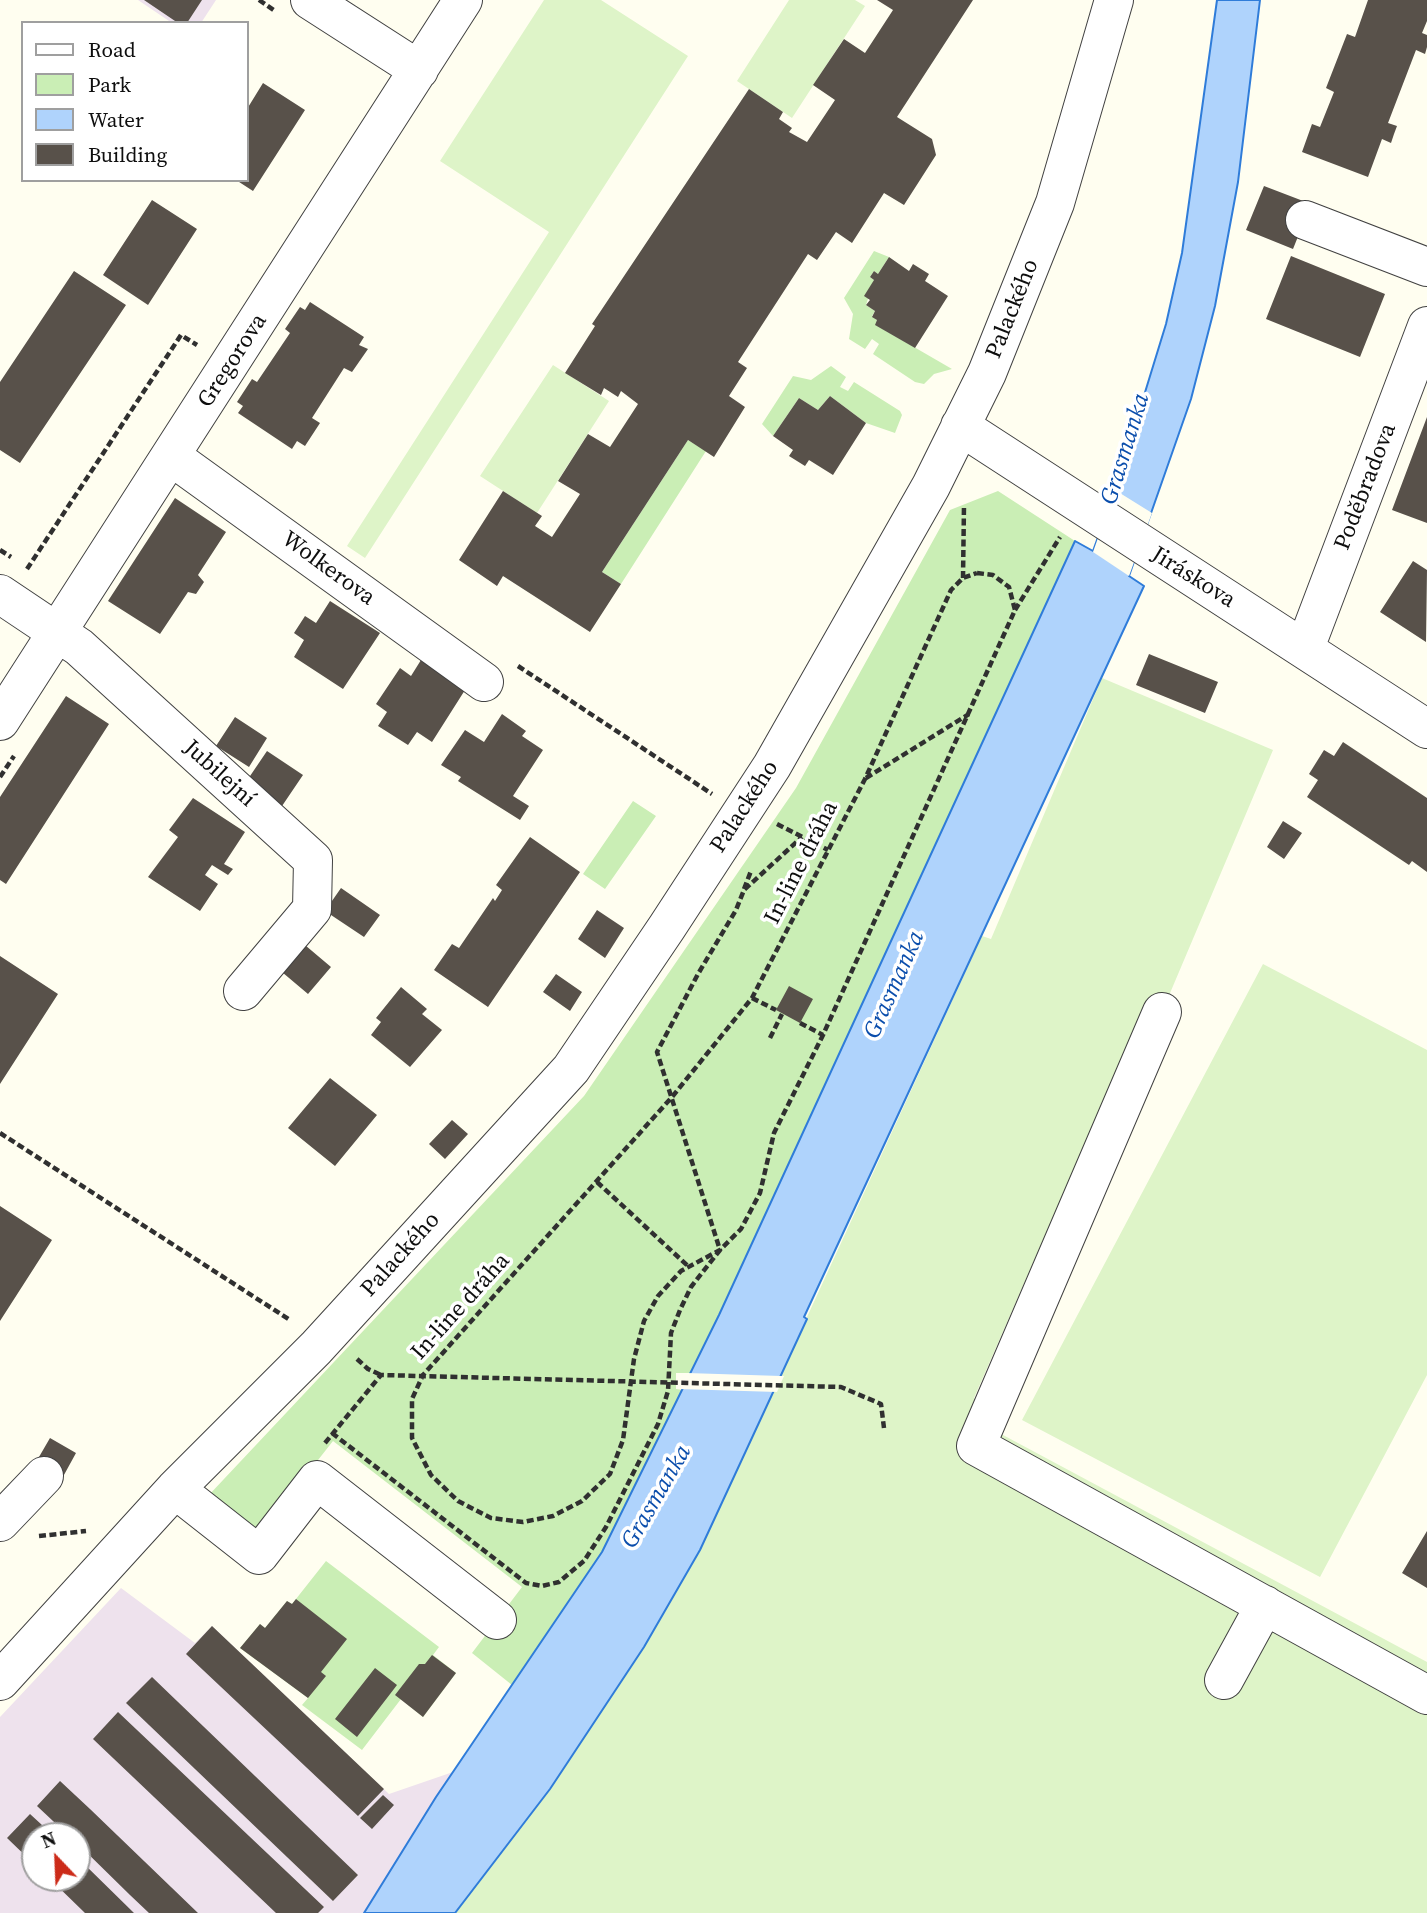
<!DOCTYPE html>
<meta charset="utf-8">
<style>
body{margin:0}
#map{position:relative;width:1427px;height:1913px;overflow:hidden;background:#fffef0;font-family:"Source Serif 4",serif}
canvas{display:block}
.legend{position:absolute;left:21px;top:21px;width:228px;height:161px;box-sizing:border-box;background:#fff;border:2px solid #9f9f9f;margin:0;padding:9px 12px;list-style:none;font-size:21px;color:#0e0e0e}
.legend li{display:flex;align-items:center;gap:14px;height:35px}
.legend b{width:35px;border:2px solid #9f9f9f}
.north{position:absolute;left:21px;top:1822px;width:70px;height:70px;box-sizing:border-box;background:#fff;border:2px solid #9f9f9f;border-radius:50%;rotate:337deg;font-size:19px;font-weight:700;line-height:28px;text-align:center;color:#0e0e0e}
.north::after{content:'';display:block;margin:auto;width:24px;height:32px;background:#cc2b19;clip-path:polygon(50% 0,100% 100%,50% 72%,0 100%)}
</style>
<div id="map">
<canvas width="1427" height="1913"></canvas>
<ul class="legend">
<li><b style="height:9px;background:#fff"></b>Road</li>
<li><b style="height:19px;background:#caeeb5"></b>Park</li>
<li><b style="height:19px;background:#afd3fc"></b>Water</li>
<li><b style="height:19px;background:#58514a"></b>Building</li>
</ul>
<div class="north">N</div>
</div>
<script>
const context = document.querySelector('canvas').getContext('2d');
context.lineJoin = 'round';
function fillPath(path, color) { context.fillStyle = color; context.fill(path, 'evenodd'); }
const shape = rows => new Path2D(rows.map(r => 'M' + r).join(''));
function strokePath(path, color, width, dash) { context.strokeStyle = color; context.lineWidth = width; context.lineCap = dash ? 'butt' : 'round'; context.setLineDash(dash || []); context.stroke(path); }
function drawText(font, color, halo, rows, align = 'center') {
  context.font = font + ' "Source Serif 4",serif'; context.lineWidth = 7; context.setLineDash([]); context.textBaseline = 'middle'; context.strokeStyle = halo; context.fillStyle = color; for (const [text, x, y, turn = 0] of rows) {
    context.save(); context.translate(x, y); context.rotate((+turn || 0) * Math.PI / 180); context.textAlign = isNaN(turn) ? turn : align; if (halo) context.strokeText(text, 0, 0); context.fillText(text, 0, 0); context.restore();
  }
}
const industrial = shape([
 [138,0,216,0,201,23,172,23],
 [121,1588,195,1643,212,1626,389,1794,453,1772,364,1913,0,1913,0,1717],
 [35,1836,77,1836,77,1878,35,1878]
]);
const green = shape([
 [874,251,889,257,878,274,874,271,870,277,874,280,866,305,875,311,872,316,877,320,876,325,952,369,934,374,924,384,915,382,873,354,879,344,872,339,865,349,849,339,853,314,844,298],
 [831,366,846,377,840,387,848,391,854,382,900,411,902,415,895,433,866,423,830,396,818,410,799,398,773,436,762,424,793,376,811,380],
 [688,440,706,451,621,584,602,572],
 [998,491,1075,541,719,1315,690,1373,676,1373,676,1389,683,1390,602,1552,512,1685,472,1653,522,1587,333,1441,259,1535,208,1496,584,1096,796,788,950,510],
 [633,801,656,816,605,889,583,874],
 [326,1561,439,1647,433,1655,456,1673,423,1717,401,1699,362,1750,302,1705,308,1698,240,1648,260,1624,265,1628,287,1601,292,1604]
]);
const pitch = shape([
 [544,0,601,0,688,56,365,558,347,546,549,232,440,161],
 [789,0,855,0,865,6,792,118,737,81],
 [553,365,609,401,537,513,480,476],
 [1102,678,1273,750,1162,1012,1145,1006,974,1398,1003,1435,1427,1662,1427,1913,455,1913,550,1789,700,1550,982,936,991,939],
 [1263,964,1427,1050,1427,1375,1320,1577,1022,1420]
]);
const water = shape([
 [1217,0,1260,0,1238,182,1215,306,1191,399,1129,576,1144,586,804,1317,807,1319,700,1550,644,1647,550,1789,455,1913,364,1913,436,1797,602,1552,719,1315,1075,541,1093,551,1115,490,1166,324,1182,253,1217,0]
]);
const pier = shape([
 [1115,490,1152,513,1129,576,1093,552],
 [687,1373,781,1376,784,1376,777,1392,679,1389]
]);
const building = shape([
 [144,0,202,0,187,23,178,23],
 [877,0,973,0,897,117,932,139,936,155,904,205,884,193,852,243,836,232,817,260,808,254,738,362,747,368,729,396,745,407,714,457,688,440,602,572,621,584,590,632,503,576,497,586,459,560,503,491,542,516,535,526,552,537,580,494,558,481,588,434,610,447,638,404,621,391,618,397,604,388,601,395,565,373,595,326,592,324,749,89,783,112,779,119,792,128,789,132,807,142,835,100,813,85,844,39,865,53,893,10],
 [1368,0,1427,0,1427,21,1422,33,1427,35,1427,47,1425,54,1416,50,1388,123,1397,126,1394,134,1391,143,1382,139,1368,177,1302,152,1312,124,1320,127,1334,92,1326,88,1347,34,1355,37],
 [263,83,305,110,253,191,236,180,247,180,247,109],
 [1264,186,1311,204,1293,249,1246,230],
 [152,200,197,229,148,305,103,275],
 [1291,256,1385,294,1360,357,1266,319],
 [889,257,909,271,913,264,929,274,925,281,948,296,915,348,875,325,877,320,872,317,875,311,866,305,870,300,864,296,874,280,870,277,874,271,878,274],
 [74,271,126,305,20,463,0,450,0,382],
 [310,302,364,337,359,345,368,349,352,372,344,368,312,418,320,423,305,446,297,441,292,449,238,413,243,406,237,402,252,379,257,382,290,333,285,329,300,307,305,310],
 [830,396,866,423,833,475,809,460,805,466,789,456,793,450,773,436,799,398,818,410],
 [1427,417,1427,523,1392,510],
 [175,498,226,532,198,575,204,582,196,594,188,592,160,634,108,601],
 [1413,561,1427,570,1426,642,1380,612],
 [330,601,380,633,343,689,294,657,304,640,294,633,305,616,316,623],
 [1149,654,1218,682,1205,713,1136,685],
 [421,660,465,690,432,742,417,732,408,745,378,726,387,712,376,704,400,668,411,676],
 [66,696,109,724,6,884,0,880,0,797],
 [502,714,526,731,522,736,543,750,513,796,529,806,520,820,458,781,461,777,441,765,465,730,484,742],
 [235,717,267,738,249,767,216,746],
 [1343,742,1427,798,1427,872,1412,861,1409,865,1307,797,1318,780,1309,774,1324,750,1334,756],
 [267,751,303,775,282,806,248,779],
 [193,798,245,832,224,864,233,869,228,875,212,865,205,875,218,884,200,911,148,877,178,837,169,830],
 [1283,821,1302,833,1284,859,1267,847],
 [530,837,580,872,488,1007,434,970,452,944,459,948,493,898,495,901,502,890,496,885],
 [341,888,380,915,364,937,325,911],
 [597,910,624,928,605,958,578,939],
 [299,940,331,967,308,994,276,967],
 [0,956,58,994,0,1084],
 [556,974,582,992,570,1011,543,992],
 [789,986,813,999,800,1023,776,1010],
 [401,987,427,1009,422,1014,442,1030,410,1067,371,1035,381,1022,376,1018],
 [330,1078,377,1115,335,1166,288,1128],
 [452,1120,468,1134,445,1159,429,1144],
 [0,1206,52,1240,0,1321],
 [50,1438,76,1453,59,1484,32,1469],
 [1427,1531,1427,1588,1402,1573],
 [296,1599,347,1639,321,1672,326,1676,308,1698,240,1648,260,1624,265,1628,287,1601,292,1604],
 [212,1626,384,1789,358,1816,186,1654],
 [432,1655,456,1673,423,1717,395,1695,419,1664,425,1664],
 [375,1668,397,1685,357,1737,335,1719],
 [152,1677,358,1875,333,1901,126,1703],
 [118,1712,324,1907,318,1913,276,1913,93,1739],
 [60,1781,90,1809,198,1913,149,1913,130,1895,77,1843,77,1836,69,1836,37,1806],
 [383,1795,394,1805,372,1829,360,1818],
 [30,1814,54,1836,35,1836,35,1865,7,1838],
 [77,1858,81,1861,134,1913,85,1913,49,1878,77,1878]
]);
const path = shape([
 [259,0,275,11],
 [0,550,11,557],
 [27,569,181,335,197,345],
 [977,573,993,575,1009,587,1015,610,823,1035,774,1133,760,1193,741,1229,720,1250,681,1271,658,1296,644,1321,634,1359,623,1440,610,1474,582,1501,553,1516,523,1522,491,1518,458,1501,431,1475,412,1438,412,1399,423,1375,672,1097,752,998,865,779,951,590,963,578,977,573],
 [963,578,964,505],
 [1015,610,1060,537],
 [518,666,712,794],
 [0,777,14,756],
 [866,778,969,714],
 [777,824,828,850],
 [744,889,751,871],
 [752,998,776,1010],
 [800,1023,823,1035],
 [770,1038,782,1014],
 [0,1133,290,1320],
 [597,1182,689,1267],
 [357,1359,368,1369,381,1375],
 [332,1433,526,1583,542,1586,559,1582,584,1561,606,1527,658,1424,668,1391,671,1333,680,1310,691,1287,720,1250,657,1052,698,974,736,910,744,890,802,837],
 [325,1443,381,1375,841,1387,881,1404,884,1428],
 [39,1536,86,1531]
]);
const minor = shape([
 [310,0,419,70],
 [1305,220,1427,267],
 [960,426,1427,729],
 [172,457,484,682],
 [0,594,79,647,313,860,312,909,243,991],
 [1305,648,1427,326],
 [0,721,463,0],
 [1162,1012,976,1446,1427,1695],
 [175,1489,259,1555,317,1480,497,1620],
 [0,1522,44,1476],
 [1224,1680,1265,1605],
 [0,1681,175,1489,316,1348,571,1069,667,927,772,766,931,486,987,373,1055,203,1114,0]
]);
const streetNames = [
 ["Palackého",1013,309,-68],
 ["Gregorova",233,361,-57],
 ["Poděbradova",1366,487,-69],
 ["Wolkerova",328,569,36],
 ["Jiráskova",1193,578,32],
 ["Jubilejní",219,774,42],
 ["Palackého",745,807,-57],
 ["In-line dráha",802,863,-63],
 ["Palackého",401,1255,-48],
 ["In-line dráha",461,1307,-48]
];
const waterNames = [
 ["Grasmanka",1126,449,-73],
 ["Grasmanka",895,985,-66],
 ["Grasmanka",657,1497,-60]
];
fillPath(industrial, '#eee2ed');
fillPath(green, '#caeeb5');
fillPath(pitch, '#def4c8');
fillPath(water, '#afd3fc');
strokePath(water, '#2f7cd9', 2);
fillPath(pier, '#fffef0');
fillPath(building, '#58514a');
strokePath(minor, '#414141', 40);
strokePath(path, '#303030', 4.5, [7, 3.5]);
strokePath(minor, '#fff', 38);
drawText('23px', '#0e0e0e', '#fff', streetNames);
drawText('italic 24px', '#0b4eac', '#fff', waterNames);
</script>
